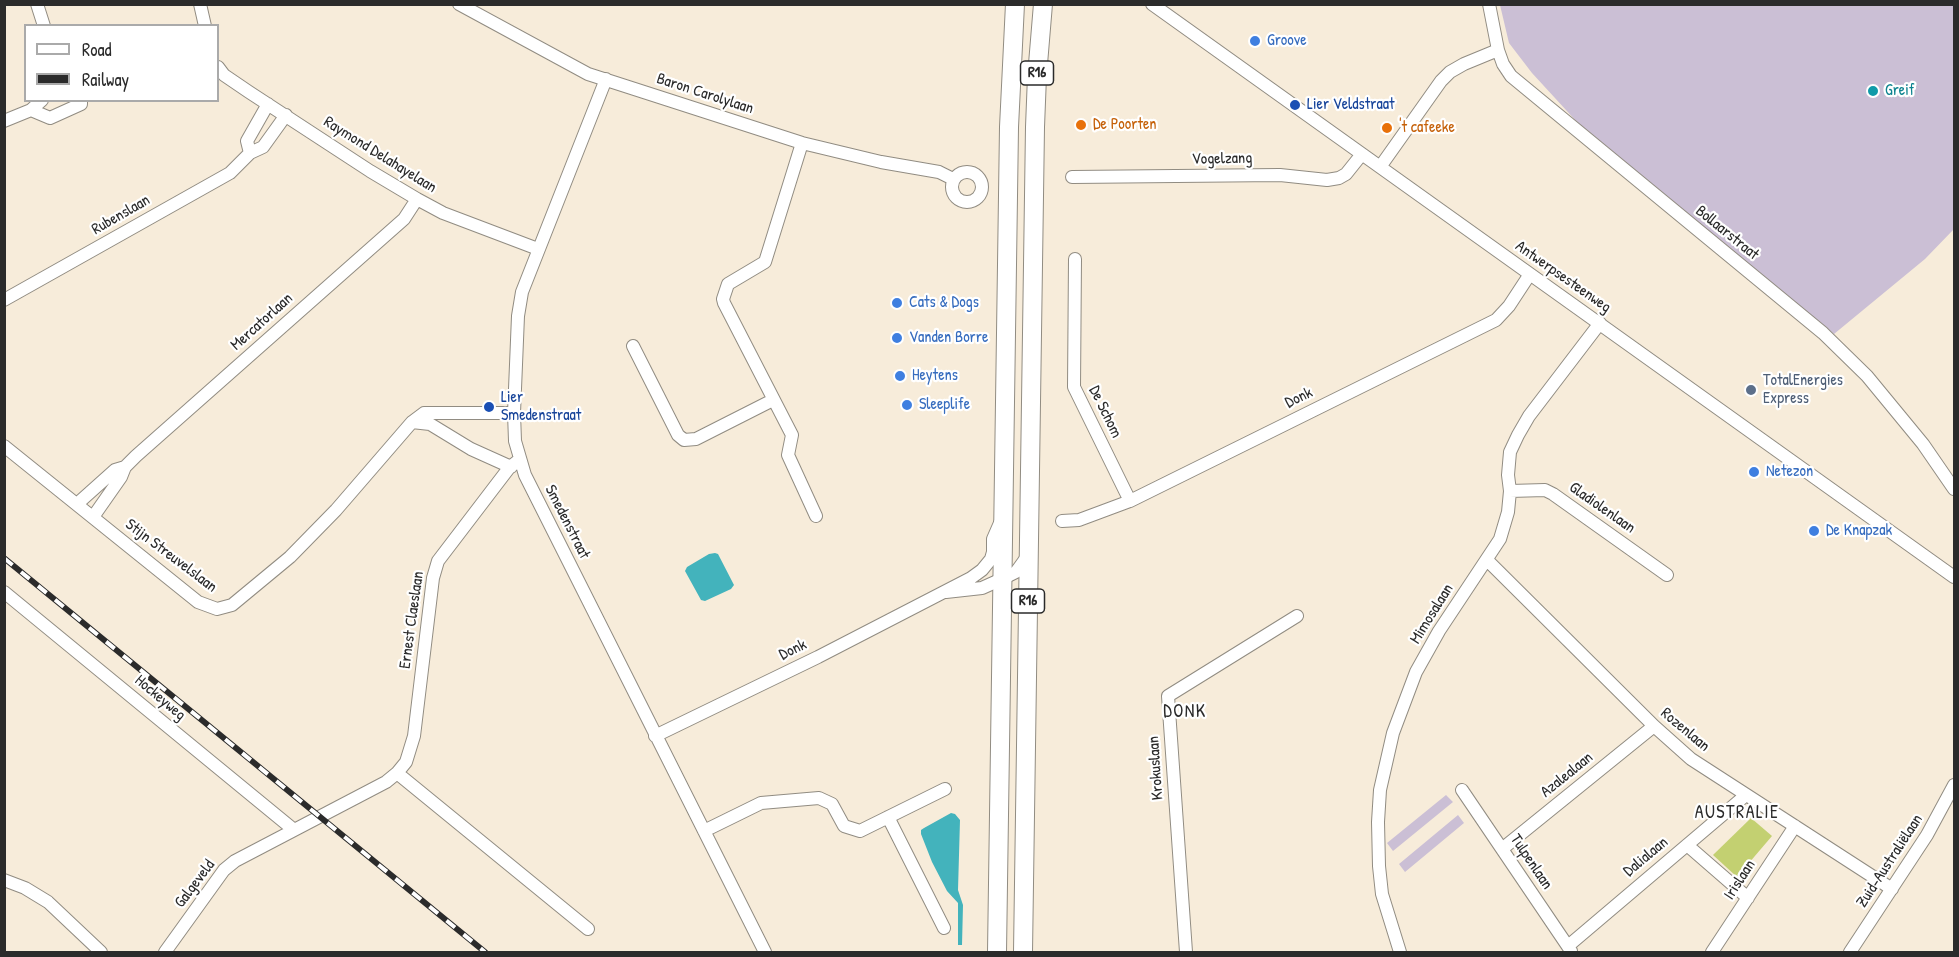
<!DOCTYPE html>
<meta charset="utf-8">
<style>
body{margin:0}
#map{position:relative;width:1959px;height:957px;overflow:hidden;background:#f7ecda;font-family:"Patrick Hand",sans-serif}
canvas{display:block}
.frame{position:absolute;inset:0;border:6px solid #2b2b2b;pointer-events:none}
.legend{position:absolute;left:24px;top:24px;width:195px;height:78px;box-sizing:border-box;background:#fff;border:2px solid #aaa;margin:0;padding:8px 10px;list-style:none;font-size:18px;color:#2b2b2b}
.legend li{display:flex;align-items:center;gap:12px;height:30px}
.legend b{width:30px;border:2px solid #aaa}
</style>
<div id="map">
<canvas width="1959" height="957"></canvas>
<div class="frame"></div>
<ul class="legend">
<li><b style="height:8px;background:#fff"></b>Road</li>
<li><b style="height:8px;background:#2b2b2b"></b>Railway</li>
</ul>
</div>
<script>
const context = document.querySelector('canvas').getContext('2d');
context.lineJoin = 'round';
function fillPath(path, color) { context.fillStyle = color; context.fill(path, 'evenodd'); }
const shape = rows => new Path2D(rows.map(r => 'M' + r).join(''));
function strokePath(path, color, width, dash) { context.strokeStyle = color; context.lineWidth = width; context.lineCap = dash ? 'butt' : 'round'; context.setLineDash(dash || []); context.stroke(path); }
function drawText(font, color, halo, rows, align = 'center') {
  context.font = font + ' "Patrick Hand",sans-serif'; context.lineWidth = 4.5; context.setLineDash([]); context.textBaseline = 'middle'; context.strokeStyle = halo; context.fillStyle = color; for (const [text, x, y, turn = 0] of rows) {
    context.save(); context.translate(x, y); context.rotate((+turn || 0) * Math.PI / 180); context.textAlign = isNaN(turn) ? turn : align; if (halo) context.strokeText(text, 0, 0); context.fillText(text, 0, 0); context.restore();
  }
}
const industrial = shape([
 [1500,5,1954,5,1954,229,1925,259,1834,334,1577,122,1532,73,1509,43],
 [1446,795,1453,802,1393,851,1387,843],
 [1458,815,1464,823,1405,872,1399,864]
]);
const green = shape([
 [1751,818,1772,836,1737,877,1713,855]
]);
const water = shape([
 [715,553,718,554,734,585,731,589,705,601,701,600,685,571,687,567,709,554],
 [951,813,955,814,960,820,958,890,963,905,962,945,958,945,958,903,947,891,932,862,921,834,921,830,924,828]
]);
const minor = shape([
 [37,4,44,26],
 [200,4,205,26],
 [459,4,588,74,802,143,881,162,939,172,953,179],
 [1152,4,1954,577],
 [1489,4,1498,50,1503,64,1511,76,1823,333,1867,376,1923,444,1954,489],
 [218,67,224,75,249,92,370,171,417,199,443,213,538,249],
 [606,79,522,292,518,316,514,413,515,441,525,475,765,952],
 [31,110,50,118,81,104,81,100],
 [4,121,31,110,42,100],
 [802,143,765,262,728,284,723,299,724,303,792,435,788,455,816,516],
 [250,153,247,141,268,104],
 [1380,167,1441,81,1450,72,1464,64,1498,50],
 '952 187a15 15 0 1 1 30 0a15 15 0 1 1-30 0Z',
 [1072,177,1280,175,1327,180,1339,178,1346,174,1362,154],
 [1075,259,1074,387,1130,501],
 [4,300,230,173,250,153,263,147,286,115],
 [633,346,678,435,684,440,696,439,773,400],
 [412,422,430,424,471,449,511,467],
 [4,446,198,602,217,609,232,605,290,557,336,510,412,422,424,413,514,413],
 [1510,491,1545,490,1553,494,1667,575],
 [77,504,115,470,125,467],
 [93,517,121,477,125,467,136,456,404,219,417,199],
 [1062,521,1079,520,1130,501,1496,320,1509,306,1530,274],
 [1487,560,1654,726,1691,759,1892,889],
 [4,592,294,830],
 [946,592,982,588,1002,579,1016,572,1029,554],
 [655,736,818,657,971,578,982,570,991,559,993,552,993,539,1000,523],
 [397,773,588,929],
 [1462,790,1571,951],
 [888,817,944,928],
 [704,831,761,803,819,798,832,804,844,826,860,831,945,789],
 [1687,845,1748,898],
 [1502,849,1654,726],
 [4,880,25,888,48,902,101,952],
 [1568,946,1746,795],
 [165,952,224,870,235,861,386,782,397,773,406,762,414,736,433,578,438,561,496,485,509,468,519,460],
 [1186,952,1168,696,1297,616],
 [1400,952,1382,894,1379,866,1378,822,1380,790,1393,733,1416,672,1439,631,1500,539,1508,512,1510,491,1508,475,1510,452,1518,435,1529,416,1600,323],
 [1712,952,1795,826],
 [1850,952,1927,835,1954,785]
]);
const highway = shape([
 [997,952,1009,127,1015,4],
 [1023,952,1035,127,1037,76,1043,4]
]);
const rail = shape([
 [4,558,485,952]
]);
const markers = [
 [1255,41,6,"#3f7fe0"],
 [1873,91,6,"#0f9aa8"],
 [1295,105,6,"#1a4fb4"],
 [1081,125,6,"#e8710a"],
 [1387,128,6,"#e8710a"],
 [897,303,6,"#3f7fe0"],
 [897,338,6,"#3f7fe0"],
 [900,376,6,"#3f7fe0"],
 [1751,390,6,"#5c6f8a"],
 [907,405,6,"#3f7fe0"],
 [489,407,6,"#1a4fb4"],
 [1754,472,6,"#3f7fe0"],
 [1814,531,6,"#3f7fe0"]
];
const shields = [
 [1037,73,33],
 [1028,601,33]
];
const shieldNames = [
 ["R16",1037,73],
 ["R16",1028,601]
];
const shopNames = [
 ["Groove",1267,41],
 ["Cats & Dogs",909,303],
 ["Vanden Borre",909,338],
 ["Heytens",912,376],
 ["Sleeplife",919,405],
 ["Netezon",1766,472],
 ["De Knapzak",1826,531]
];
const cultureNames = [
 ["Greif",1885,91]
];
const streetNames = [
 ["Baron Carolylaan",705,94,18],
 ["Raymond Delahayelaan",380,155,32],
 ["Vogelzang",1222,159,-1],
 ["Rubenslaan",121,215,-30],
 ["Bollaarstraat",1727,233,39],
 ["Antwerpsesteenweg",1563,277,35],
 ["Mercatorlaan",262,322,-42],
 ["Donk",1299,398,-26],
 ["De Schom",1105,412,64],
 ["Gladiolenlaan",1602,508,35],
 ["Smedenstraat",567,522,63],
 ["Stijn Streuvelslaan",171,556,37],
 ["Mimosalaan",1432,614,-58],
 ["Ernest Claeslaan",412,620,-82],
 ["Donk",793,650,-26],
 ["Hockeyweg",160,698,40],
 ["Rozenlaan",1685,730,40],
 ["Krokuslaan",1156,768,-94],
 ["Azalealaan",1567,775,-39],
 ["Dalialaan",1646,857,-40],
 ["Zuid-Australiëlaan",1890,861,-57],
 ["Tulpenlaan",1531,862,56],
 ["Irislaan",1740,880,-57],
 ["Galgeveld",195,884,-53]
];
const transitNames = [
 ["Lier Veldstraat",1307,105],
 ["Lier",501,398],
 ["Smedenstraat",501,416]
];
const foodNames = [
 ["De Poorten",1093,125],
 ["'t cafeeke",1399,128]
];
const serviceNames = [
 ["TotalEnergies",1763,381],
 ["Express",1763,399]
];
const neighbourhoodNames = [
 ["DONK",1185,712],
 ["AUSTRALIE",1737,813]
];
fillPath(industrial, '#cbbfd5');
fillPath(green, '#c3d071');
fillPath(water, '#43b3bc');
strokePath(minor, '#918c82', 14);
strokePath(highway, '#918c82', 20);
strokePath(minor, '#fff', 12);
strokePath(highway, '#fff', 18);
strokePath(rail, '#2b2b2b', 6);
strokePath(rail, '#fff', 4, [11]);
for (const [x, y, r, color] of markers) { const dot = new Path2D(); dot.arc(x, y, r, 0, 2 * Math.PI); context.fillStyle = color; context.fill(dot); strokePath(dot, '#fff', 2); }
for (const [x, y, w] of shields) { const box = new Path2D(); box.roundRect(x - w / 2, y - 12, w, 24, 4.5); context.fillStyle = '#fff'; context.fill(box); strokePath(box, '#2b2b2b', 1.5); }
drawText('bold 15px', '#2b2b2b', null, shieldNames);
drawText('16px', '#366cbe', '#fff', shopNames, 'left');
drawText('16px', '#0d838f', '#fff', cultureNames, 'left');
drawText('16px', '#2b2b2b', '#fff', streetNames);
drawText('16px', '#164399', '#fff', transitNames, 'left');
drawText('16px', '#c56008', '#fff', foodNames, 'left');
drawText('16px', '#4e5e75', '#fff', serviceNames, 'left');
context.letterSpacing = '1.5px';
drawText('18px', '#2b2b2b', '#fff', neighbourhoodNames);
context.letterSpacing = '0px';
</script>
